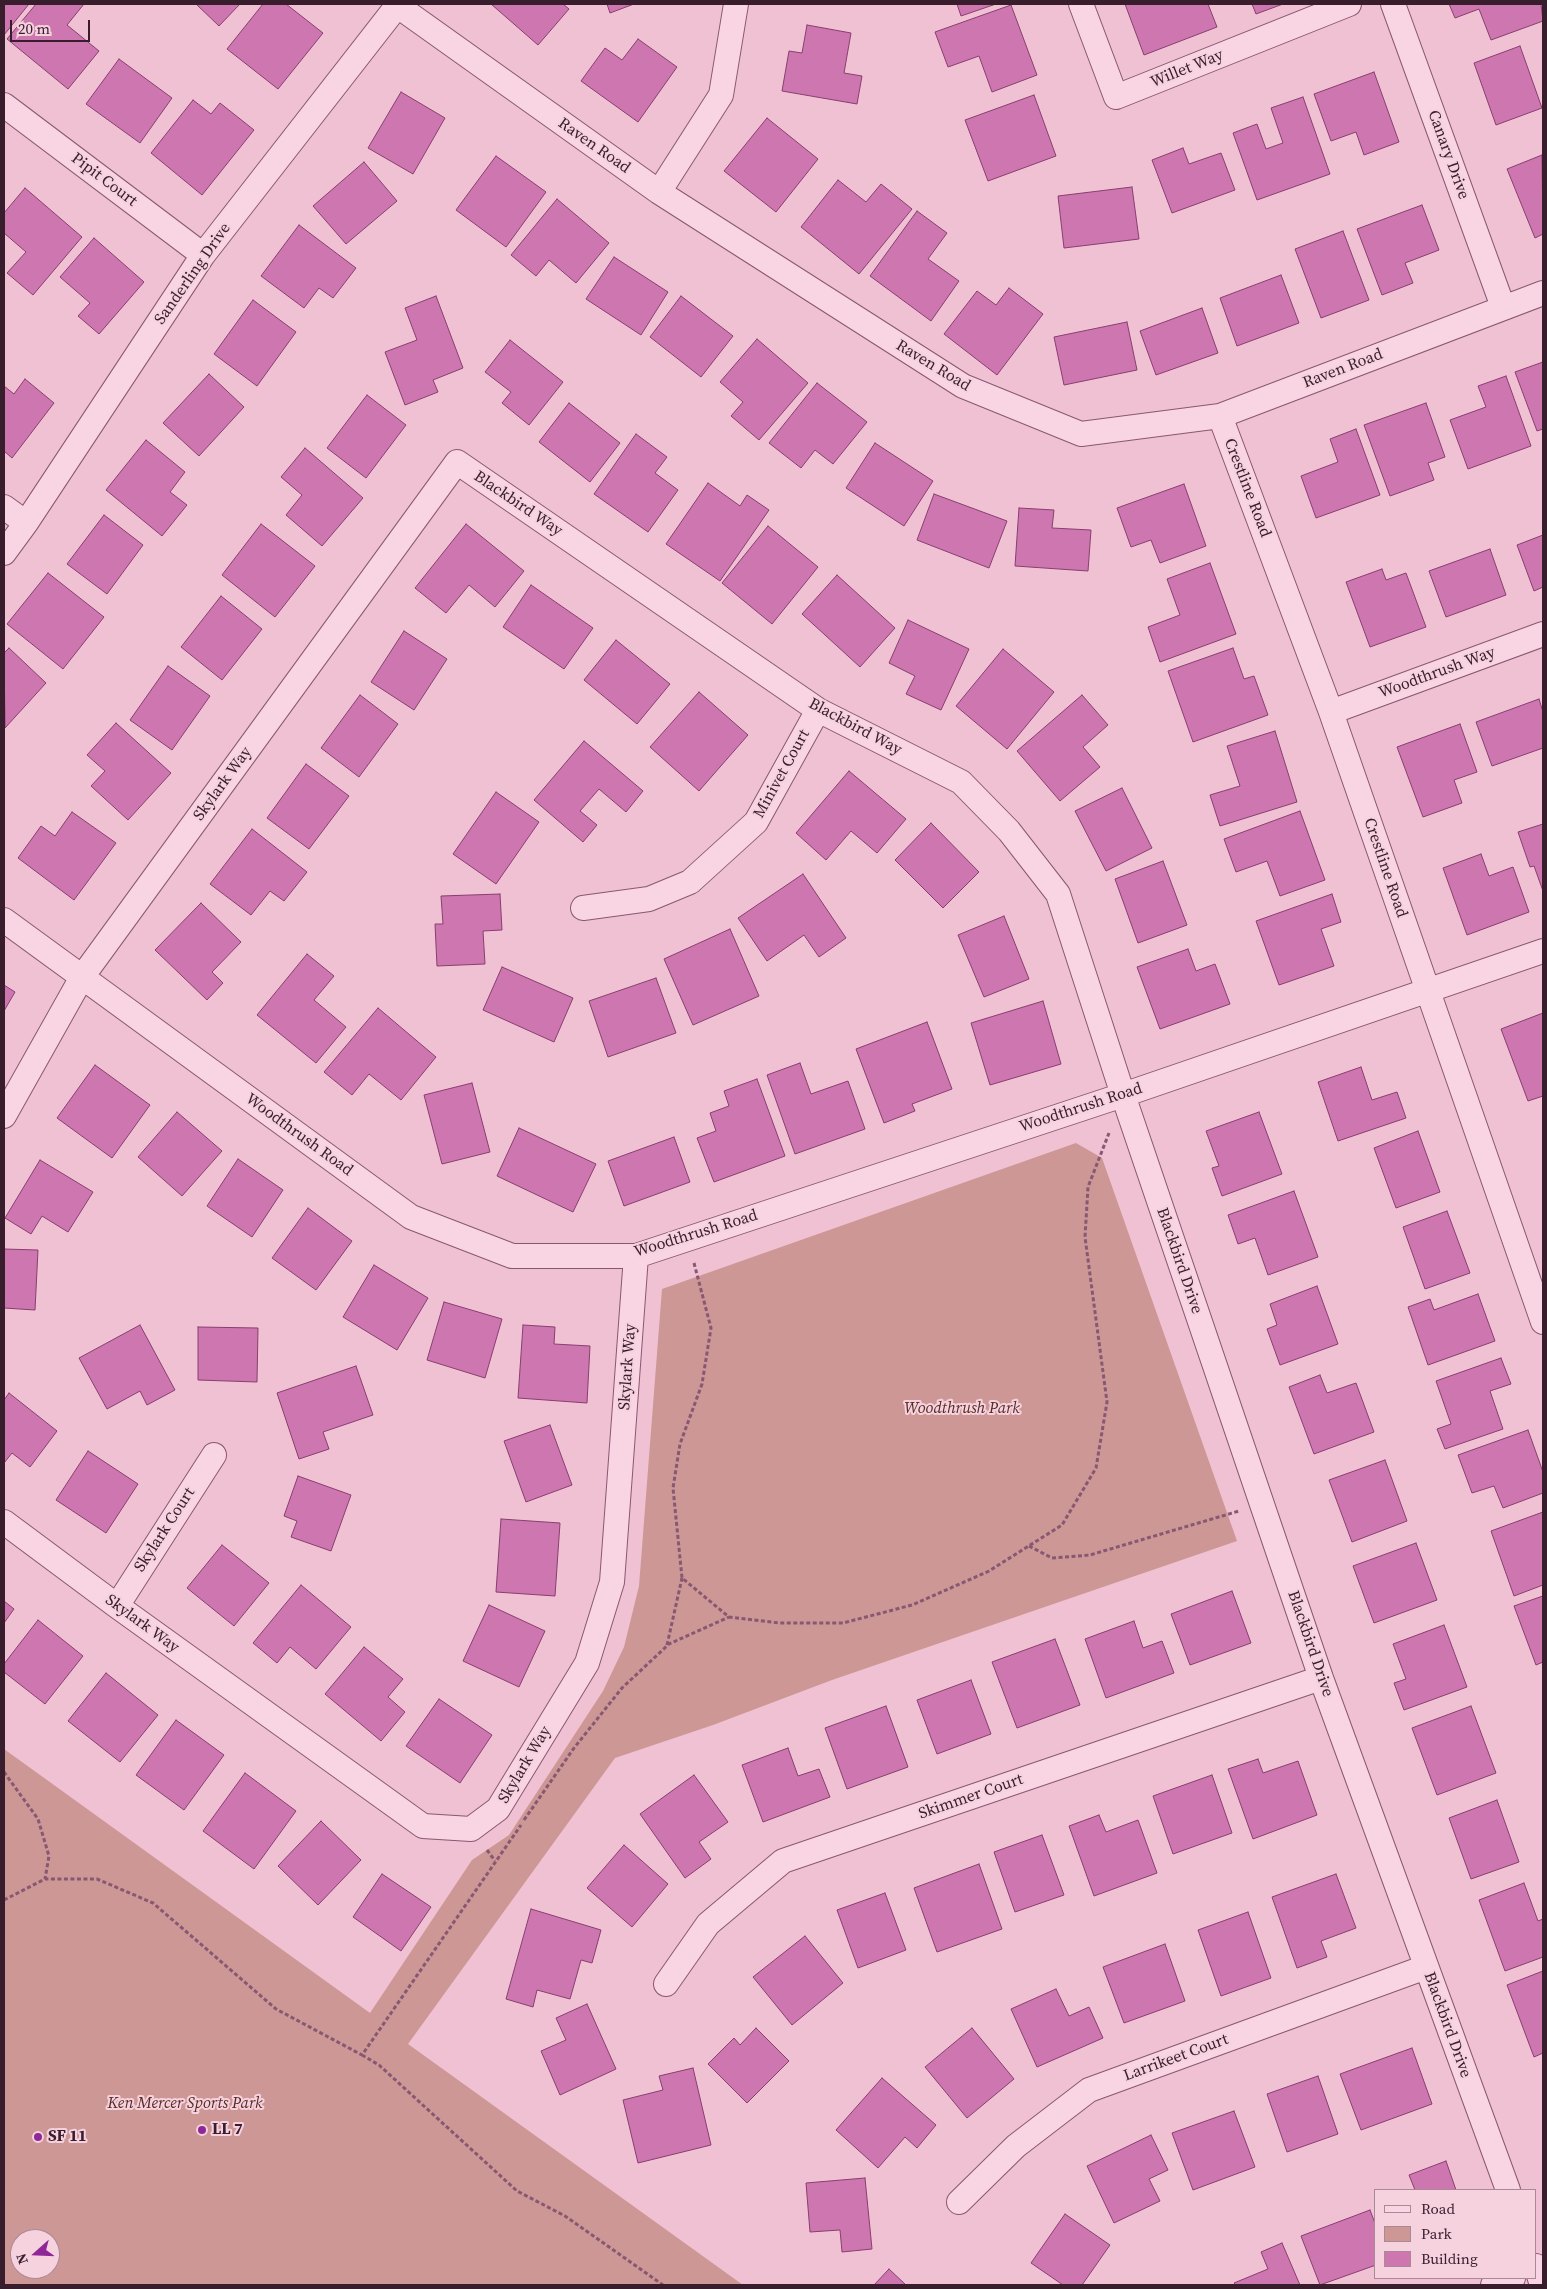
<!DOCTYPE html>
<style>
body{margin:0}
#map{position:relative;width:1547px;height:2289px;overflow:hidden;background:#efc1d2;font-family:"Source Serif 4",serif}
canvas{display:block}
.frame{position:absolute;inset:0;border:5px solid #381d2d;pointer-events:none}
.legend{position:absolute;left:1374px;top:2189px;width:162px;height:90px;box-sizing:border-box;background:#f6d1de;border:1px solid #aa8997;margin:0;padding:6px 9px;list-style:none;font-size:15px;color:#381d2d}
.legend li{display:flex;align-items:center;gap:10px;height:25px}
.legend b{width:25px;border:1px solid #aa8997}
.north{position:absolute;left:10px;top:2229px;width:50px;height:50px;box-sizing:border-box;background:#f6d1de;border:1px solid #aa8997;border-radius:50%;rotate:250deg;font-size:14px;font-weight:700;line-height:20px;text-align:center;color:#381d2d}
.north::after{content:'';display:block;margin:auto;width:18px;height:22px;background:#8f2798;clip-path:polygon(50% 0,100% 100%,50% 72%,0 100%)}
.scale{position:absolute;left:10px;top:20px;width:80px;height:22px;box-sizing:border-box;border:2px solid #381d2d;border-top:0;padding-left:6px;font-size:15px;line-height:18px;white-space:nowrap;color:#381d2d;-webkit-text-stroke:4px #f6d1de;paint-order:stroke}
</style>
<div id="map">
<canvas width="1547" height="2289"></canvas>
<div class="frame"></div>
<ul class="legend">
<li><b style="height:6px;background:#f9d4e2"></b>Road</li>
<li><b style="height:14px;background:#cd9795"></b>Park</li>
<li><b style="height:14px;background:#cd76b0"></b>Building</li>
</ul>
<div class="north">N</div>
<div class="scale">20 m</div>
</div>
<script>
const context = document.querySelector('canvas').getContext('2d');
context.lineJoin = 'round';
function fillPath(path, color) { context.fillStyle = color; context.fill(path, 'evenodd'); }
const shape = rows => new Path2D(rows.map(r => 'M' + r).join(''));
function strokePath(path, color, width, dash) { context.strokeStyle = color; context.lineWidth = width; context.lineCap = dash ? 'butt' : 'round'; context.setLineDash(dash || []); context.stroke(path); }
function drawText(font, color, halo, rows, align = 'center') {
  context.font = font + ' "Source Serif 4",serif'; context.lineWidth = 4; context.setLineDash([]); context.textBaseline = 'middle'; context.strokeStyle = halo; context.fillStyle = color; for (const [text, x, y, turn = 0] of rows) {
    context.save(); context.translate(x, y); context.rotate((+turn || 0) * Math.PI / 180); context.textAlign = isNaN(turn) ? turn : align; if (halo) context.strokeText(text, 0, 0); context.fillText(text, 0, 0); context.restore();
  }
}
const green = shape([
 [1076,1143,1102,1158,1237,1541,832,1680,713,1725,615,1758,408,2044,743,2285,4,2285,4,1749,370,2013,472,1860,509,1835,603,1691,624,1647,639,1586,662,1289],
 [20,2239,50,2239,50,2269,20,2269]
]);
const building = shape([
 [4,4,29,4,4,35,4,4],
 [36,4,84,4,67,25,99,51,68,89,7,39,36,4],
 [196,4,240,4,219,26,196,4],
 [263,4,286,4,323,33,278,89,227,49,263,4],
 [491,4,563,4,569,9,538,45,491,4],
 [607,4,634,4,610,13,607,4],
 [957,4,996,4,961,16,957,4],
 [1125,4,1208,4,1217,27,1144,55,1125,4],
 [1252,4,1283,4,1256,14,1252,4],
 [1449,4,1541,4,1543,21,1491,40,1479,9,1455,18,1449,4],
 [1011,5,1037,75,992,92,979,56,948,67,935,32,1011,5],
 [807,25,851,33,844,73,862,76,857,104,782,91,789,51,802,53,807,25],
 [638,39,677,67,638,122,581,81,605,48,622,60,638,39],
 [1520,46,1542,108,1496,125,1474,63,1520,46],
 [119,59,172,98,140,143,86,104,119,59],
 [1374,72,1399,142,1364,155,1356,132,1331,141,1314,94,1374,72],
 [401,92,445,118,413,174,368,148,401,92],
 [1034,95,1056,156,988,181,965,120,1034,95],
 [1303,97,1330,174,1257,200,1233,133,1257,124,1266,149,1283,143,1271,108,1303,97],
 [193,100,211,114,220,103,254,130,202,195,151,153,193,100],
 [767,118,818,159,776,212,724,171,767,118],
 [1183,148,1189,164,1221,153,1235,190,1172,213,1152,160,1183,148],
 [1542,155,1543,234,1535,238,1507,169,1542,155],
 [496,156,546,192,506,247,456,210,496,156],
 [364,162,397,201,346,244,313,206,364,162],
 [838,180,866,202,881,184,912,209,859,274,801,227,838,180],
 [1132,187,1139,239,1064,248,1058,196,1132,187],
 [25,188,82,237,33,295,7,273,26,252,4,233,4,213,25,188],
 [557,199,609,243,576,283,549,260,536,276,511,255,557,199],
 [1422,205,1439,250,1405,263,1413,283,1382,295,1357,229,1422,205],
 [917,211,947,233,928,259,959,281,931,321,870,276,917,211],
 [299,225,356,268,333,298,319,288,304,308,261,276,299,225],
 [1343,231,1369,300,1321,318,1295,249,1343,231],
 [94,238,144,282,99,334,78,316,90,303,60,277,94,238],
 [614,257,668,292,641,335,586,299,614,257],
 [1281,275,1299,323,1237,346,1220,298,1281,275],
 [1009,288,1043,314,997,375,944,334,977,291,996,305,1009,288],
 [436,296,463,368,433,380,438,392,405,405,385,352,417,340,405,308,436,296],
 [681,296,733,336,701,377,650,337,681,296],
 [253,300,296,332,257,386,214,354,253,300],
 [1202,308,1218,353,1156,375,1140,331,1202,308],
 [1127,322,1137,370,1064,385,1054,337,1127,322],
 [757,339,808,383,759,440,731,416,743,402,720,382,757,339],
 [510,340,563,382,529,425,502,403,511,392,485,372,510,340],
 [1543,362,1543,429,1537,431,1515,372,1543,362],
 [209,374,244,407,199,456,163,423,209,374],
 [1506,376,1531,446,1468,469,1450,420,1486,407,1478,386,1506,376],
 [25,379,54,403,12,458,4,451,4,386,14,394,25,379],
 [817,383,867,422,833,464,815,450,801,468,769,443,817,383],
 [367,395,406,425,366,478,327,448,367,395],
 [569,403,620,443,590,482,539,442,569,403],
 [1426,403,1445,457,1428,463,1434,480,1390,496,1364,425,1426,403],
 [1356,429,1380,495,1316,518,1301,476,1338,462,1330,439,1356,429],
 [636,434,667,457,655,473,678,490,648,532,594,494,636,434],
 [146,440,185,472,170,492,187,505,162,536,106,490,146,440],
 [875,443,933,481,904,526,846,488,875,443],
 [305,448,363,498,322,546,286,515,302,495,281,477,305,448],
 [708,483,740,506,747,495,769,510,720,581,666,544,708,483],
 [1184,484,1206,546,1160,563,1151,540,1131,547,1117,508,1184,484],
 [934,494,1007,521,989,568,917,540,934,494],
 [1019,508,1054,510,1052,528,1091,530,1088,571,1015,566,1019,508],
 [104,515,143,545,107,594,67,564,104,515],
 [261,524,315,566,275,617,222,575,261,524],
 [466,524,524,571,495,607,469,585,446,613,415,588,466,524],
 [768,526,818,567,772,624,722,583,768,526],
 [1543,535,1543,587,1534,591,1517,545,1543,535],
 [1490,549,1506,595,1446,617,1429,571,1490,549],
 [1210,563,1236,634,1160,662,1148,627,1180,615,1167,579,1210,563],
 [1382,569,1386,580,1406,573,1426,627,1370,647,1346,582,1382,569],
 [48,573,104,617,63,669,7,624,48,573],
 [837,575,895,628,860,667,802,614,837,575],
 [531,585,593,628,564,669,503,627,531,585],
 [221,596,262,629,222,680,181,647,221,596],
 [908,620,969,649,941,710,906,694,915,676,889,663,908,620],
 [404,631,447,659,414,710,371,682,404,631],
 [616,640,670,684,637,724,584,680,616,640],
 [9,648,46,683,5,728,4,653,9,648],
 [1233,648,1244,679,1254,676,1268,715,1193,742,1168,671,1233,648],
 [1003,649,1054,692,1007,749,956,706,1003,649],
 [168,666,210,696,172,750,130,720,168,666],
 [699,692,748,735,699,791,650,747,699,692],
 [360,695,398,724,359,777,321,748,360,695],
 [1082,695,1108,725,1083,747,1100,767,1060,801,1017,751,1082,695],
 [1539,699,1543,712,1543,748,1492,766,1476,722,1539,699],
 [116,723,171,773,128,820,91,786,105,771,87,755,116,723],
 [1460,724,1477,772,1454,780,1462,803,1423,817,1397,747,1460,724],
 [1275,731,1297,802,1220,826,1210,795,1240,786,1227,746,1275,731],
 [584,741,643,791,626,812,599,789,580,811,597,825,583,842,534,800,584,741],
 [306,764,349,796,309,849,267,818,306,764],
 [849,771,906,819,877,853,851,831,826,860,796,833,849,771],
 [1122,788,1152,848,1106,871,1075,811,1122,788],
 [496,792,539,822,496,884,453,854,496,792],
 [1300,811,1325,880,1280,896,1267,861,1236,872,1224,839,1300,811],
 [72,812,116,843,74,900,18,858,41,826,55,836,72,812],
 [931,823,979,872,943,908,895,860,931,823],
 [1543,824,1543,891,1534,866,1530,867,1518,832,1543,824],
 [252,829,307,872,284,901,270,891,251,915,210,884,252,829],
 [1481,854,1489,876,1513,867,1529,912,1467,935,1443,868,1481,854],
 [1163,861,1187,925,1138,943,1115,879,1163,861],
 [803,874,846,938,819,957,804,935,767,961,738,918,803,874],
 [500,894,502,930,483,931,485,964,437,966,435,924,443,924,441,896,500,894],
 [1332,894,1341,922,1321,929,1334,966,1279,985,1256,921,1332,894],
 [201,903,241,942,212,972,223,983,207,1000,155,950,201,903],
 [1004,916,1029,979,984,997,958,935,1004,916],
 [730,929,759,996,693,1025,664,959,730,929],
 [1188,949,1196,971,1215,964,1230,1004,1160,1029,1137,967,1188,949],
 [307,954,334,976,314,1000,346,1027,316,1063,257,1015,307,954],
 [502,967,573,998,554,1042,483,1010,502,967],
 [656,978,676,1033,608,1057,589,1001,656,978],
 [4,985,15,992,4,1011,4,985],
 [1043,1001,1061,1064,990,1085,971,1023,1043,1001],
 [378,1008,436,1057,401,1100,369,1074,352,1095,324,1072,378,1008],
 [1543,1013,1543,1096,1528,1101,1501,1029,1543,1013],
 [927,1022,952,1089,912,1104,915,1111,884,1123,856,1049,927,1022],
 [800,1063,811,1094,848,1081,865,1129,795,1154,767,1075,800,1063],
 [95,1065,150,1105,112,1158,57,1118,95,1065],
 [1361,1067,1372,1100,1397,1092,1406,1118,1338,1141,1318,1082,1361,1067],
 [757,1079,785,1156,714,1182,697,1138,716,1131,710,1113,729,1106,724,1091,757,1079],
 [472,1083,490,1152,442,1164,424,1095,472,1083],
 [177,1112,222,1151,182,1196,138,1157,177,1112],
 [1259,1112,1282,1174,1222,1196,1212,1168,1219,1166,1206,1131,1259,1112],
 [519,1128,596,1164,573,1212,497,1176,519,1128],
 [1418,1131,1440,1192,1396,1208,1374,1148,1418,1131],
 [674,1137,690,1182,624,1206,608,1161,674,1137],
 [238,1159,283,1190,252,1237,207,1206,238,1159],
 [40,1160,93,1192,68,1232,42,1216,31,1234,5,1218,40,1160],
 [1294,1191,1318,1257,1268,1275,1255,1238,1238,1244,1228,1215,1294,1191],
 [308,1208,352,1241,316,1290,272,1258,308,1208],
 [1447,1211,1470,1273,1425,1289,1403,1227,1447,1211],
 [4,1249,38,1250,35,1310,4,1308,4,1249],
 [374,1265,428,1298,397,1350,343,1317,374,1265],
 [1317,1286,1338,1344,1280,1365,1267,1329,1277,1325,1270,1304,1317,1286],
 [1478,1294,1495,1341,1428,1365,1408,1307,1430,1299,1434,1310,1478,1294],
 [444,1302,502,1319,485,1378,427,1360,444,1302],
 [140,1325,175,1390,147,1405,140,1391,107,1409,79,1358,140,1325],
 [523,1325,555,1327,554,1344,590,1346,587,1403,518,1398,523,1325],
 [198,1327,258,1328,257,1382,198,1380,198,1327],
 [1501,1358,1511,1384,1490,1391,1503,1429,1445,1449,1437,1429,1451,1424,1436,1381,1501,1358],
 [356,1366,373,1415,323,1432,329,1449,299,1459,277,1393,356,1366],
 [1320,1375,1327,1393,1356,1383,1374,1432,1314,1454,1289,1387,1320,1375],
 [9,1393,57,1431,30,1467,12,1453,4,1463,4,1400,9,1393],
 [550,1425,572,1485,526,1502,504,1441,550,1425],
 [1528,1430,1543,1472,1543,1493,1503,1508,1494,1486,1472,1493,1458,1455,1528,1430],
 [88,1451,138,1484,106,1533,56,1500,88,1451],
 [1385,1460,1407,1521,1352,1542,1329,1480,1385,1460],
 [298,1476,351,1495,331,1551,291,1537,297,1521,284,1516,298,1476],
 [1543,1512,1543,1585,1514,1596,1491,1531,1543,1512],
 [501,1519,560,1523,555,1596,496,1592,501,1519],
 [1416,1543,1437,1600,1374,1623,1353,1566,1416,1543],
 [222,1545,269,1583,234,1626,187,1588,222,1545],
 [301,1585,351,1627,316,1669,290,1647,277,1663,253,1643,301,1585],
 [1232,1591,1251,1643,1190,1665,1171,1614,1232,1591],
 [1543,1596,1543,1662,1536,1665,1514,1606,1543,1596],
 [4,1601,14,1609,4,1623,4,1601],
 [489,1605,545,1631,519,1687,463,1661,489,1605],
 [38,1620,83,1656,45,1704,4,1672,4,1664,38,1620],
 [1134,1621,1143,1648,1162,1641,1174,1673,1106,1698,1085,1639,1134,1621],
 [1444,1625,1467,1687,1404,1710,1394,1683,1406,1679,1393,1644,1444,1625],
 [1055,1639,1080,1705,1017,1728,992,1662,1055,1639],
 [364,1647,403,1679,388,1697,405,1712,381,1741,325,1694,364,1647],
 [106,1673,158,1715,120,1762,68,1721,106,1673],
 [971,1680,991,1734,937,1754,917,1700,971,1680],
 [439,1699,492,1735,460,1783,406,1746,439,1699],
 [886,1706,908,1767,847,1789,825,1728,886,1706],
 [1471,1706,1496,1773,1437,1795,1412,1728,1471,1706],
 [176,1720,224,1755,184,1810,136,1775,176,1720],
 [788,1748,798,1776,819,1769,830,1797,763,1822,742,1765,788,1748],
 [1258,1759,1263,1773,1298,1761,1317,1815,1253,1839,1228,1769,1258,1759],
 [245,1773,296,1811,254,1869,203,1831,245,1773],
 [694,1775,728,1822,699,1842,711,1859,685,1878,640,1814,694,1775],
 [1212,1775,1232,1833,1173,1854,1153,1796,1212,1775],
 [1497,1800,1519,1862,1471,1879,1449,1818,1497,1800],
 [1099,1815,1106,1832,1138,1820,1157,1873,1094,1896,1069,1826,1099,1815],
 [321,1821,361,1860,318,1905,278,1866,321,1821],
 [1042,1835,1064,1895,1015,1912,994,1852,1042,1835],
 [624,1845,668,1884,632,1927,587,1888,624,1845],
 [979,1864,1002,1929,937,1952,914,1888,979,1864],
 [382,1874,431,1907,401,1951,353,1917,382,1874],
 [1336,1874,1356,1928,1321,1941,1327,1957,1297,1968,1272,1897,1336,1874],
 [1524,1883,1538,1921,1543,1919,1543,1957,1505,1971,1479,1900,1524,1883],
 [885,1893,906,1950,858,1968,837,1910,885,1893],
 [531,1909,601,1930,592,1963,581,1960,570,1999,537,1990,533,2007,506,1999,531,1909],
 [1248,1912,1271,1978,1221,1996,1198,1930,1248,1912],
 [805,1936,843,1983,792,2025,753,1977,805,1936],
 [1165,1944,1185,2001,1124,2023,1103,1967,1165,1944],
 [1543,1971,1543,2053,1534,2057,1507,1985,1543,1971],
 [1056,1989,1069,2016,1089,2007,1103,2038,1037,2067,1011,2009,1056,1989],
 [587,2004,616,2069,560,2095,541,2051,566,2040,556,2018,587,2004],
 [756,2028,789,2061,747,2103,708,2064,734,2038,740,2045,756,2028],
 [972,2028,1014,2079,967,2118,925,2067,972,2028],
 [1412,2048,1432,2104,1361,2130,1340,2074,1412,2048],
 [693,2068,711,2145,638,2163,623,2100,663,2090,659,2076,693,2068],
 [1318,2076,1338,2134,1287,2152,1267,2094,1318,2076],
 [882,2078,936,2125,917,2148,905,2137,878,2168,836,2130,882,2078],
 [1234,2111,1255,2167,1193,2190,1172,2133,1234,2111],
 [1151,2135,1168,2170,1149,2179,1160,2201,1114,2223,1087,2166,1151,2135],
 [1446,2161,1456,2190,1415,2190,1409,2175,1446,2161],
 [865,2178,872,2249,842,2252,840,2230,810,2232,806,2183,865,2178],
 [1370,2210,1376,2226,1376,2265,1320,2285,1301,2236,1370,2210],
 [1065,2214,1110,2245,1082,2285,1063,2285,1031,2263,1065,2214],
 [1282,2243,1300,2285,1236,2285,1234,2283,1268,2269,1261,2252,1282,2243],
 [889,2269,906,2285,874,2285,889,2269]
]);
const path = shape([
 [694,1263,711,1328,702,1384,680,1444,673,1488,682,1578,729,1617,779,1623,843,1623,912,1605,989,1571,1062,1525,1096,1468,1107,1402,1085,1237,1088,1187,1109,1133],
 [1029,1546,1052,1558,1090,1555,1239,1511],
 [667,1645,682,1578],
 [4,1772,38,1819,49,1856,45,1879],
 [524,1820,574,1748,622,1688,669,1644,729,1617],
 [487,1850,495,1861],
 [4,1900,45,1879,97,1879,153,1903,276,2009,362,2055,521,1825],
 [362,2055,379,2065,517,2191,565,2216,663,2285]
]);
const street = shape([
 [395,4,659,192,963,386,1081,434,1220,416,1543,293],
 [1081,4,1116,97,1349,4],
 [1393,4,1503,307],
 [4,105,203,255],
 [659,192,721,95,736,4],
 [1220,416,1331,712,1543,1322],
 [4,507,26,523],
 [4,553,26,523,203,255,397,6],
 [1331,712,1543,634],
 [583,908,649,899,690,882,756,822,818,710],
 [4,920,411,1217,512,1256,636,1256,1123,1095,1543,951],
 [4,1116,82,977,457,462,818,710,961,782,1009,831,1058,894,1123,1095,1321,1678,1508,2190],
 [4,1522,117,1606,423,1826,471,1829,498,1809,587,1663,612,1582,636,1256],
 [117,1606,214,1455],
 [666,1984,708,1924,783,1861,1321,1678],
 [959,2202,1016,2146,1089,2090,1426,1967],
 [1536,2266,1542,2285],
 [1493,2285,1513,2278]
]);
const markers = [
 [202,2130,5,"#8f2798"],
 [38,2137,5,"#8f2798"]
];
const streetNames = [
 ["Willet Way",1187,69,-22],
 ["Raven Road",594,146,35],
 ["Canary Drive",1448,155,70],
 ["Pipit Court",104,180,37],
 ["Sanderling Drive",193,274,-55],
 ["Raven Road",933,366,31],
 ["Raven Road",1343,369,-21],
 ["Crestline Road",1247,488,69],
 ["Blackbird Way",518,504,34],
 ["Woodthrush Way",1437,673,-20],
 ["Blackbird Way",855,727,28],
 ["Minivet Court",782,774,-61],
 ["Skylark Way",223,784,-54],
 ["Crestline Road",1385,868,71],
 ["Woodthrush Road",1081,1108,-18],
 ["Woodthrush Road",299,1135,36],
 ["Woodthrush Road",696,1234,-17],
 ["Blackbird Drive",1179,1261,71],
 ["Skylark Way",628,1367,-86],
 ["Skylark Court",165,1530,-57],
 ["Skylark Way",142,1624,36],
 ["Blackbird Drive",1310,1644,71],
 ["Skylark Way",525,1765,-59],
 ["Skimmer Court",971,1797,-19],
 ["Blackbird Drive",1447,2025,70],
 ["Larrikeet Court",1176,2058,-20]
];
const parkNames = [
 ["Woodthrush Park",962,1409],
 ["Ken Mercer Sports Park",185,2104]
];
const poiNames = [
 ["LL 7",212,2130],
 ["SF 11",48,2137]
];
fillPath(green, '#cd9795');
fillPath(building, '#cd76b0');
strokePath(building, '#883e70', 1);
strokePath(street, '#885872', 26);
strokePath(path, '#885872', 3, [4, 2.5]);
strokePath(street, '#f9d4e2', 24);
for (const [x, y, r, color] of markers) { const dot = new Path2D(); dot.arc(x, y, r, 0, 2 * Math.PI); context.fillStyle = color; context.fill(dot); strokePath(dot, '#f6d1de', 2); }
drawText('16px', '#381d2d', '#f6d1de', streetNames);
drawText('italic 16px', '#542c23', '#f6d1de', parkNames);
drawText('bold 16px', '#381d2d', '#f6d1de', poiNames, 'left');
</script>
